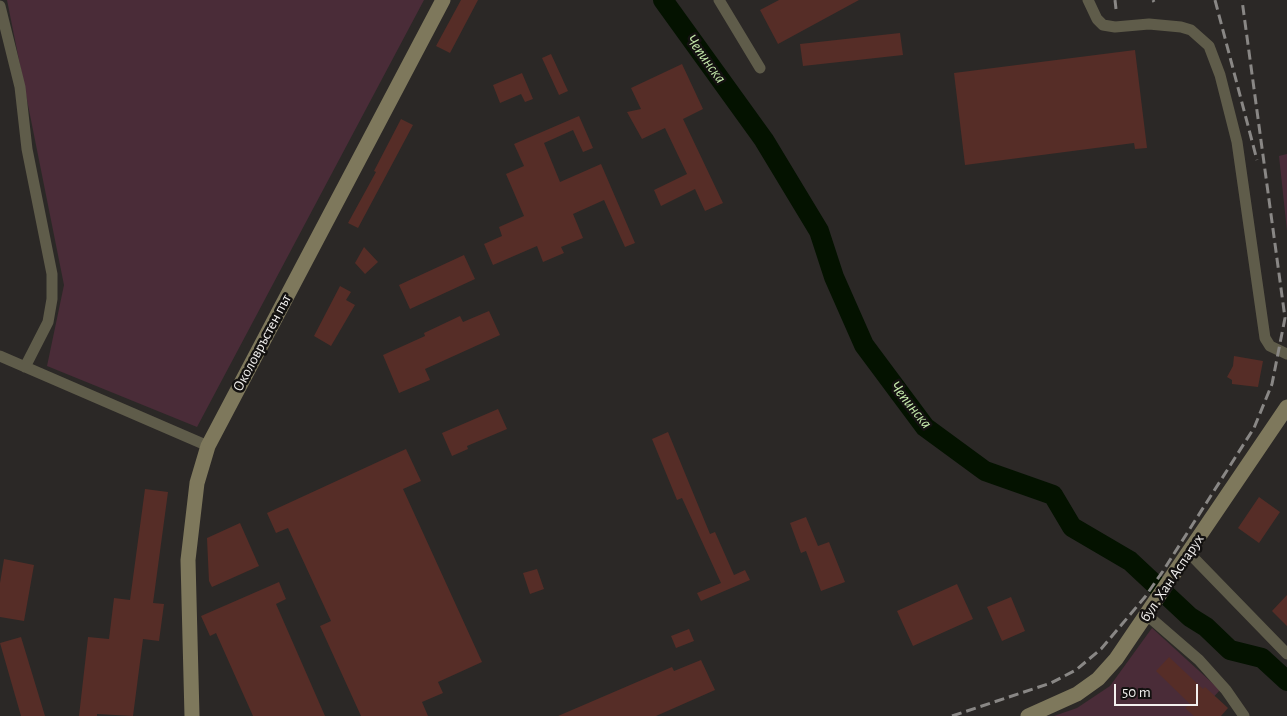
<!DOCTYPE html>
<meta charset="utf-8">
<style>
body{margin:0}
#map{position:relative;width:1287px;height:716px;overflow:hidden;background:#2b2826;font-family:"Alegreya Sans",sans-serif}
canvas{display:block}
.scale{position:absolute;left:1114px;top:684px;width:84px;height:22px;box-sizing:border-box;border:2px solid #f2f0ee;border-top:0;padding-left:6px;font-size:15px;line-height:18px;white-space:nowrap;color:#f2f0ee;-webkit-text-stroke:4px #131110;paint-order:stroke}
</style>
<div id="map">
<canvas width="1287" height="716"></canvas>
<div class="scale">50 m</div>
</div>
<script>
const context = document.querySelector('canvas').getContext('2d');
context.lineJoin = 'round';
function fillPath(path, color) { context.fillStyle = color; context.fill(path, 'evenodd'); }
const shape = rows => new Path2D(rows.map(r => 'M' + r).join(''));
function strokePath(path, color, width, dash) { context.strokeStyle = color; context.lineWidth = width; context.lineCap = dash ? 'butt' : 'round'; context.setLineDash(dash || []); context.stroke(path); }
function drawText(font, color, halo, rows, align = 'center') {
  context.font = font + ' "Alegreya Sans",sans-serif'; context.lineWidth = 5; context.setLineDash([]); context.textBaseline = 'middle'; context.strokeStyle = halo; context.fillStyle = color; for (const [text, x, y, turn = 0] of rows) {
    context.save(); context.translate(x, y); context.rotate((+turn || 0) * Math.PI / 180); context.textAlign = isNaN(turn) ? turn : align; if (halo) context.strokeText(text, 0, 0); context.fillText(text, 0, 0); context.restore();
  }
}
const green = shape([
 [7,0,424,0,197,427,47,366,64,285],
 [1287,154,1287,231,1279,156],
 [1152,628,1220,690,1196,716,1054,716,1077,708,1110,686]
]);
const river = shape([
 [663,0,764,140,819,231,834,277,864,345,925,427,985,471,1053,495,1072,527,1130,561,1190,617,1206,627,1230,650,1262,658,1287,681]
]);
const building = shape([
 [461,0,478,0,450,53,436,46],
 [779,0,859,0,778,44,760,10],
 [900,33,903,55,803,66,800,44],
 [1135,50,1147,148,1135,149,1134,143,965,165,954,73],
 [551,54,568,91,559,95,542,58],
 [682,64,703,109,683,119,723,203,705,211,695,189,661,206,654,190,687,174,665,128,642,139,627,112,641,109,631,88],
 [522,73,533,99,525,102,521,94,500,103,493,85],
 [579,116,593,148,583,152,573,130,544,143,560,182,601,164,635,243,625,247,604,200,573,214,583,238,561,247,564,253,543,262,537,246,493,265,484,244,502,236,499,227,524,216,506,174,524,166,514,144],
 [401,119,413,125,358,228,348,223,376,172,374,171],
 [364,247,378,262,365,274,355,263],
 [464,255,475,279,410,309,399,285],
 [340,286,351,292,346,300,355,305,331,346,314,336],
 [489,311,500,335,425,369,430,380,399,393,383,355,425,336,424,333,460,316,463,322],
 [1234,356,1263,361,1258,387,1232,384,1232,380,1227,377,1233,366],
 [498,409,507,429,467,446,468,449,452,456,442,433],
 [668,432,710,534,715,532,734,575,745,570,750,580,701,601,697,593,721,583,682,498,677,500,652,439],
 [406,449,421,481,403,489,482,662,438,682,443,693,422,702,428,716,361,716,320,626,331,621,288,528,276,533,267,513],
 [145,489,168,492,153,603,164,604,159,641,143,639,133,716,97,714,97,716,79,716,88,637,109,639,114,598,130,600],
 [1259,497,1280,512,1259,543,1238,528],
 [806,517,818,546,829,542,845,582,821,591,806,551,801,553,790,523],
 [240,523,259,566,212,587,209,581,207,538],
 [4,559,34,565,24,621,0,617,0,583],
 [537,569,544,589,530,594,523,573],
 [279,582,286,599,276,604,325,716,253,716,216,633,210,636,201,616],
 [957,584,973,619,913,646,897,611],
 [1287,595,1287,626,1272,611],
 [1011,597,1025,631,1002,641,987,607],
 [689,629,694,641,676,648,671,636],
 [21,637,45,716,21,716,0,643],
 [1169,657,1203,689,1205,687,1228,708,1221,716,1194,716,1185,708,1190,704,1156,671],
 [701,660,715,690,656,716,558,716,672,667,674,671]
]);
const street = shape([
 [719,0,760,68],
 [1088,0,1097,19,1103,25,1115,27,1149,24,1181,27,1191,30,1209,46,1220,75,1237,142,1265,338,1270,346,1287,354],
 [0,6,20,87,27,149,52,274,52,299,48,322,25,367],
 [0,356,208,446],
 [1189,553,1287,654],
 [1147,615,1199,660,1226,690,1244,716]
]);
const secondary = shape([
 [192,716,188,560,197,483,208,446,443,0],
 [1028,716,1077,694,1098,679,1116,659,1287,407]
]);
const rail = shape([
 [1115,0,1116,9],
 [1153,0,1154,2],
 [1215,0,1257,160],
 [952,716,1051,683,1076,670,1101,649,1145,597,1163,571,1254,428,1272,384,1285,318,1242,0]
]);
const streetNames = [
 ["Околовръстен път",262,343,-62],
 ["бул. Хан Аспарух",1172,578,-56]
];
const waterNames = [
 ["Чепинска",706,59,54],
 ["Чепинска",911,405,51]
];
fillPath(green, '#4a2c38');
strokePath(river, '#041200', 20);
fillPath(building, '#562d27');
strokePath(street, '#5f5c4a', 11);
strokePath(secondary, '#7e785c', 15);
strokePath(rail, '#898785', 3, [10, 5]);
drawText('15px', '#f2f0ee', '#131110', streetNames);
drawText('italic 16px', '#c6eaac', '#131110', waterNames);
</script>
